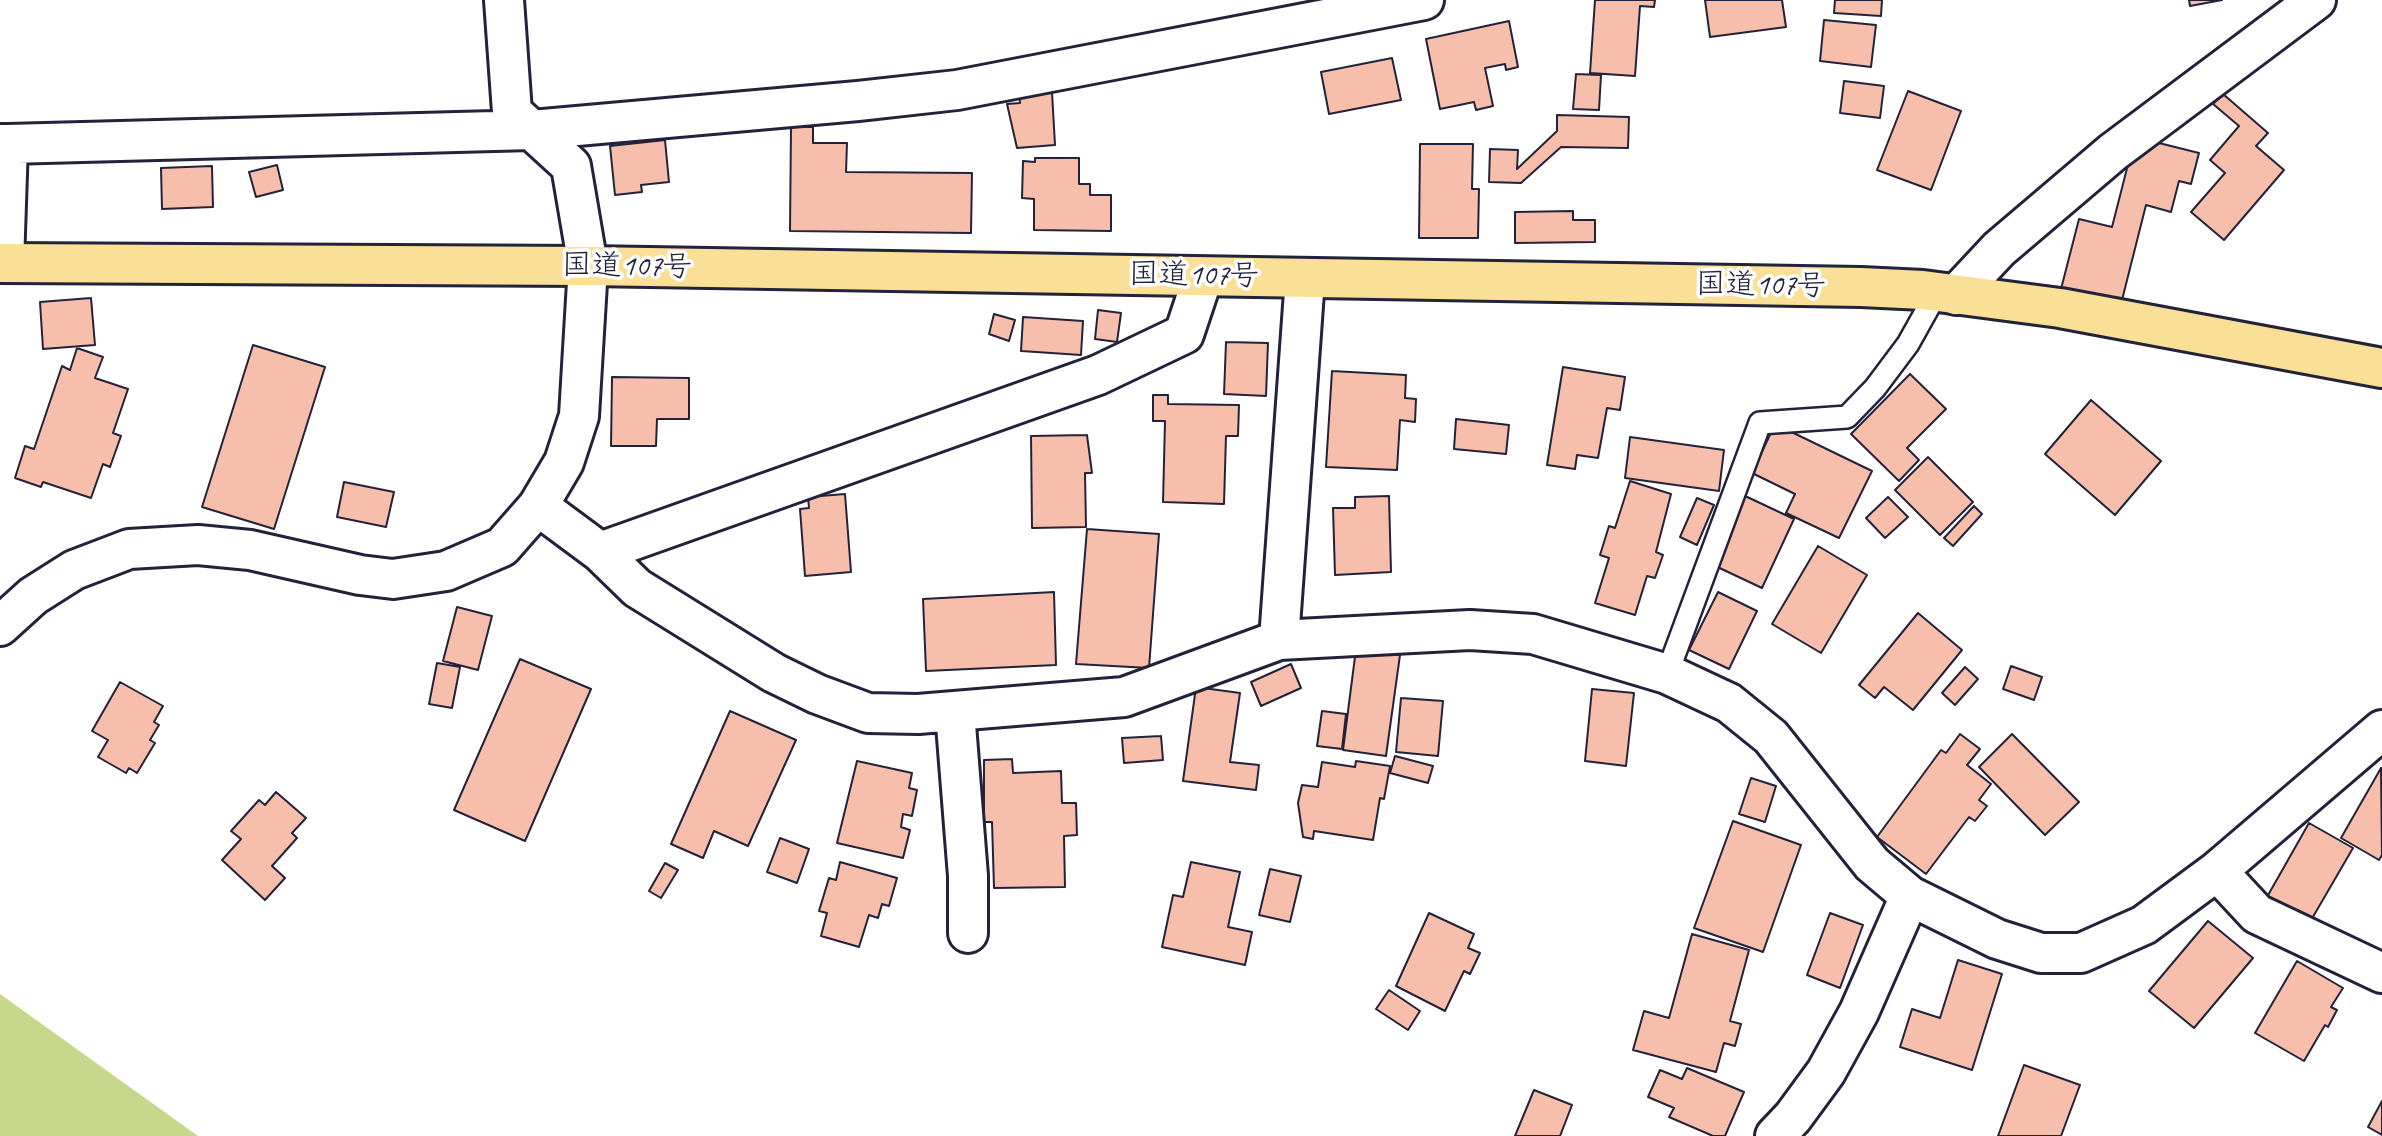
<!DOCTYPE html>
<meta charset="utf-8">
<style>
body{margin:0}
canvas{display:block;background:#fff}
</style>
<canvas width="2382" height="1136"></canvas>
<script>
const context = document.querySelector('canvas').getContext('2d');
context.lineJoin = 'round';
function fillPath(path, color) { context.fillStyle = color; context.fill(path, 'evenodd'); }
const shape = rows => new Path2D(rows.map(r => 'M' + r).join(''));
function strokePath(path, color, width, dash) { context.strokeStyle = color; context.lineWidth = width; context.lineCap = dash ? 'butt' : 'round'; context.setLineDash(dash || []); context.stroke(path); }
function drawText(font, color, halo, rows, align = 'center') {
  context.font = font + ' Caveat,"Klee One",sans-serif'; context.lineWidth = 7; context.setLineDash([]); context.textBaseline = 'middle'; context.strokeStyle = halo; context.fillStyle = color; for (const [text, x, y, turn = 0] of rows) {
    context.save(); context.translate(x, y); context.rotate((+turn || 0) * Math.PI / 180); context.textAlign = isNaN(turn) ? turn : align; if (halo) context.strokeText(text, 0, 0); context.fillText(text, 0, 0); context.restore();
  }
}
const green = shape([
 [0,994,198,1136,0,1136]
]);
const building = shape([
 [1595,0,1655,0,1654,7,1640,6,1635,76,1590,73,1595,0],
 [1705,0,1782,0,1786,27,1710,37,1705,0],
 [1835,0,1882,0,1881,16,1834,13,1835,0],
 [2189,0,2222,0,2190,6,2189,0],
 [1824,20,1876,25,1871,67,1820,61,1824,20],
 [1509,21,1518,67,1506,70,1505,64,1485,68,1493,106,1476,110,1474,102,1440,109,1426,39,1509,21],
 [1392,58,1401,100,1329,114,1321,72,1392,58],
 [1576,74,1601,75,1599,110,1573,109,1576,74],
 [1844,81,1884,86,1880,118,1840,113,1844,81],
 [1908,91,1961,111,1931,190,1877,170,1908,91],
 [1052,92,1055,145,1017,148,1007,104,1020,103,1019,94,1052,92],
 [2223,94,2268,133,2256,146,2284,170,2224,240,2191,212,2225,173,2210,160,2239,126,2213,104,2223,94],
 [1557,115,1629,117,1628,148,1561,147,1521,183,1489,182,1490,149,1518,150,1517,169,1557,131,1557,115],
 [791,127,813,127,813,143,847,143,846,172,972,173,971,233,790,231,791,127],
 [2135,137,2199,153,2191,184,2179,181,2171,212,2146,205,2121,304,2061,289,2079,219,2112,227,2135,137],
 [665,140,669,182,641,185,642,192,615,195,610,146,665,140],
 [1420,144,1473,144,1472,189,1479,189,1478,238,1419,238,1420,144],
 [1035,158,1079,158,1079,184,1090,184,1090,195,1111,195,1111,231,1034,230,1034,199,1022,198,1023,161,1035,162,1035,158],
 [277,165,283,190,256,197,249,172,277,165],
 [212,166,213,207,162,209,161,168,212,166],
 [1573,211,1573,220,1595,220,1595,242,1515,243,1515,212,1573,211],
 [91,298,95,345,43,349,40,302,91,298],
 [1098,310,1121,313,1117,342,1095,339,1098,310],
 [994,314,1015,320,1009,341,989,334,994,314],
 [1023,317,1083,321,1081,355,1021,351,1023,317],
 [1226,342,1268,343,1266,396,1224,394,1226,342],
 [253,345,325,367,274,529,202,507,253,345],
 [77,348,103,357,95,378,128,389,113,433,121,436,110,467,103,464,91,498,43,482,41,487,15,478,25,446,34,449,62,366,70,370,77,348],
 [1563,367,1625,377,1620,410,1607,408,1598,458,1577,455,1575,469,1547,465,1563,367],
 [1332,371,1406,375,1405,398,1416,399,1415,422,1400,420,1397,470,1326,467,1332,371],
 [1910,374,1946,409,1907,448,1919,460,1899,481,1851,434,1910,374],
 [612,377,689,378,689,419,657,419,656,446,611,446,612,377],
 [1153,395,1168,395,1168,404,1239,405,1238,436,1226,436,1224,504,1163,502,1165,421,1153,421,1153,395],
 [2091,400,2161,461,2115,515,2045,454,2091,400],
 [1456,419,1509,425,1506,454,1454,449,1456,419],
 [1775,424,1872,471,1839,538,1786,513,1795,494,1752,473,1775,424],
 [1087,435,1092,473,1085,473,1086,527,1032,528,1031,436,1087,435],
 [1630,437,1724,450,1719,491,1625,478,1630,437],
 [1928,457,1973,502,1940,535,1895,490,1928,457],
 [1630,481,1671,494,1656,552,1663,555,1655,578,1647,576,1635,615,1595,603,1609,558,1600,555,1609,526,1615,528,1630,481],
 [344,482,394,492,386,527,337,517,344,482],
 [845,494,851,572,805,576,800,509,809,508,808,497,845,494],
 [1743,495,1794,519,1762,588,1711,564,1743,495],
 [1389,496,1391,572,1335,575,1333,508,1355,508,1355,497,1389,496],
 [1888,497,1908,517,1885,538,1866,518,1888,497],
 [1697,498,1714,505,1697,545,1680,537,1697,498],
 [1974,506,1982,514,1953,546,1944,538,1974,506],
 [1087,529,1159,534,1149,668,1076,664,1087,529],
 [1818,546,1867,575,1821,653,1772,624,1818,546],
 [1054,592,1056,665,926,671,923,599,1054,592],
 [1718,592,1757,611,1729,669,1689,650,1718,592],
 [457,607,492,616,478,670,443,661,457,607],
 [1918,613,1962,650,1913,710,1884,687,1875,698,1859,685,1918,613],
 [1356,649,1400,655,1386,756,1343,750,1356,649],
 [520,659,591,689,525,841,454,810,520,659],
 [437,663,460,667,452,708,429,704,437,663],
 [1291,664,1301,688,1261,706,1251,682,1291,664],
 [2011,666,2042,677,2034,700,2003,689,2011,666],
 [1965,667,1978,679,1955,705,1942,693,1965,667],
 [120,682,163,706,154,722,159,725,150,740,155,743,137,773,129,768,126,773,98,757,108,740,92,731,120,682],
 [1196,687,1240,693,1230,762,1259,765,1256,790,1183,781,1196,687],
 [1592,689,1634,693,1626,766,1585,761,1592,689],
 [1401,698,1443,701,1438,756,1396,752,1401,698],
 [730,711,796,740,748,846,714,831,703,858,671,844,730,711],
 [1322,711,1346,714,1342,749,1317,746,1322,711],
 [1960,734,1980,749,1967,765,1991,784,1979,800,1987,806,1975,821,1969,817,1926,874,1877,837,1941,750,1946,753,1960,734],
 [2012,734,2079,802,2045,835,1979,767,2012,734],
 [1161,736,1163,760,1124,763,1122,738,1161,736],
 [1395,756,1433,766,1428,783,1390,773,1395,756],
 [1012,759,1013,773,1061,771,1062,803,1076,803,1077,835,1064,836,1065,887,994,888,992,822,984,822,984,760,1012,759],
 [857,761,912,773,909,788,917,790,912,816,903,814,901,827,910,830,903,858,837,843,857,761],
 [1356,761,1390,766,1384,799,1380,798,1373,840,1314,831,1313,839,1303,837,1298,803,1302,785,1318,787,1322,762,1355,767,1356,761],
 [2381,768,2382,855,2379,860,2341,838,2381,768],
 [1751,778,1776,786,1765,822,1739,814,1751,778],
 [276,792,306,818,292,833,297,838,272,866,285,878,265,900,222,860,241,839,231,831,259,800,265,805,276,792],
 [1733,821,1801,845,1763,952,1694,928,1733,821],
 [2309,823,2353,848,2310,922,2267,897,2309,823],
 [780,838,809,849,797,883,767,872,780,838],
 [840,862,897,878,889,906,882,904,878,918,869,915,859,947,821,936,827,913,819,911,829,878,836,880,840,862],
 [1191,862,1240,872,1228,927,1252,932,1245,965,1162,947,1173,895,1183,897,1191,862],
 [665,863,678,870,661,898,649,891,665,863],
 [1270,869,1301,876,1290,922,1259,915,1270,869],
 [1429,913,1474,934,1468,948,1480,953,1470,974,1464,971,1445,1011,1396,986,1429,913],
 [1830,913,1863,925,1840,988,1807,975,1830,913],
 [2208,921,2253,958,2194,1028,2149,991,2208,921],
 [1692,934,1749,950,1730,1021,1741,1024,1735,1046,1724,1043,1716,1072,1633,1050,1644,1011,1669,1018,1692,934],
 [1958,960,2002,974,1972,1070,1900,1047,1912,1009,1940,1018,1958,960],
 [2297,961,2343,988,2331,1007,2337,1010,2328,1027,2325,1025,2304,1061,2255,1033,2297,961],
 [1389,990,1420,1011,1408,1030,1376,1009,1389,990],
 [2024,1065,2080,1085,2061,1136,1998,1136,2024,1065],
 [1687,1068,1744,1092,1725,1136,1713,1136,1669,1117,1674,1108,1648,1097,1660,1070,1682,1079,1687,1068],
 [1534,1090,1572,1105,1560,1136,1515,1136,1534,1090],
 [2382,1101,2382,1135,2368,1127,2382,1101]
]);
const service = shape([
 [1667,674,1760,423,1847,417,1875,388,1908,344,1937,292]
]);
const minor = shape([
 [504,0,512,112,571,166,588,266],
 [0,144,8,144,4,263],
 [8,144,532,130,858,101,957,90,1424,0],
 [1956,295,1999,249,2113,152,2316,0],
 [538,506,600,552,1098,375,1184,334,1203,277],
 [600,552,637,588,774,673,817,694,868,713,918,714,1124,697,1279,640,1470,630,1533,634,1667,674,1729,703,1771,737,1872,864,1910,896,1997,939,2041,953,2081,953,2144,925,2217,871,2382,730],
 [1279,640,1305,278],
 [955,712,968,876,968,933],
 [2217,871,2257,914,2382,973],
 [1775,1136,1793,1117,1826,1072,1859,1012,1910,896]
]);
const tertiary = shape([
 [0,626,33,596,74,570,129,549,198,545,250,550,360,575,393,579,446,571,502,547,538,506,564,462,579,416,588,266]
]);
const trunk = shape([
 [0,263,588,266,1861,287,1923,290,2060,308,2382,368]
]);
const streetNames = [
 ["国道107号",627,267,1],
 ["国道107号",1194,276,1],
 ["国道107号",1761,286,1]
];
fillPath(green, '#c7d78b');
fillPath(building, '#f6beab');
strokePath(building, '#22223b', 2);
strokePath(service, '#22223b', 26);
strokePath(minor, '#22223b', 44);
strokePath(tertiary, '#22223b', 44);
strokePath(trunk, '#22223b', 44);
strokePath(service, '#fff', 21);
strokePath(minor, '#fff', 38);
strokePath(tertiary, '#fff', 38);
strokePath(trunk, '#fadf96', 38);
drawText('30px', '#22223b', '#fff', streetNames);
</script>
